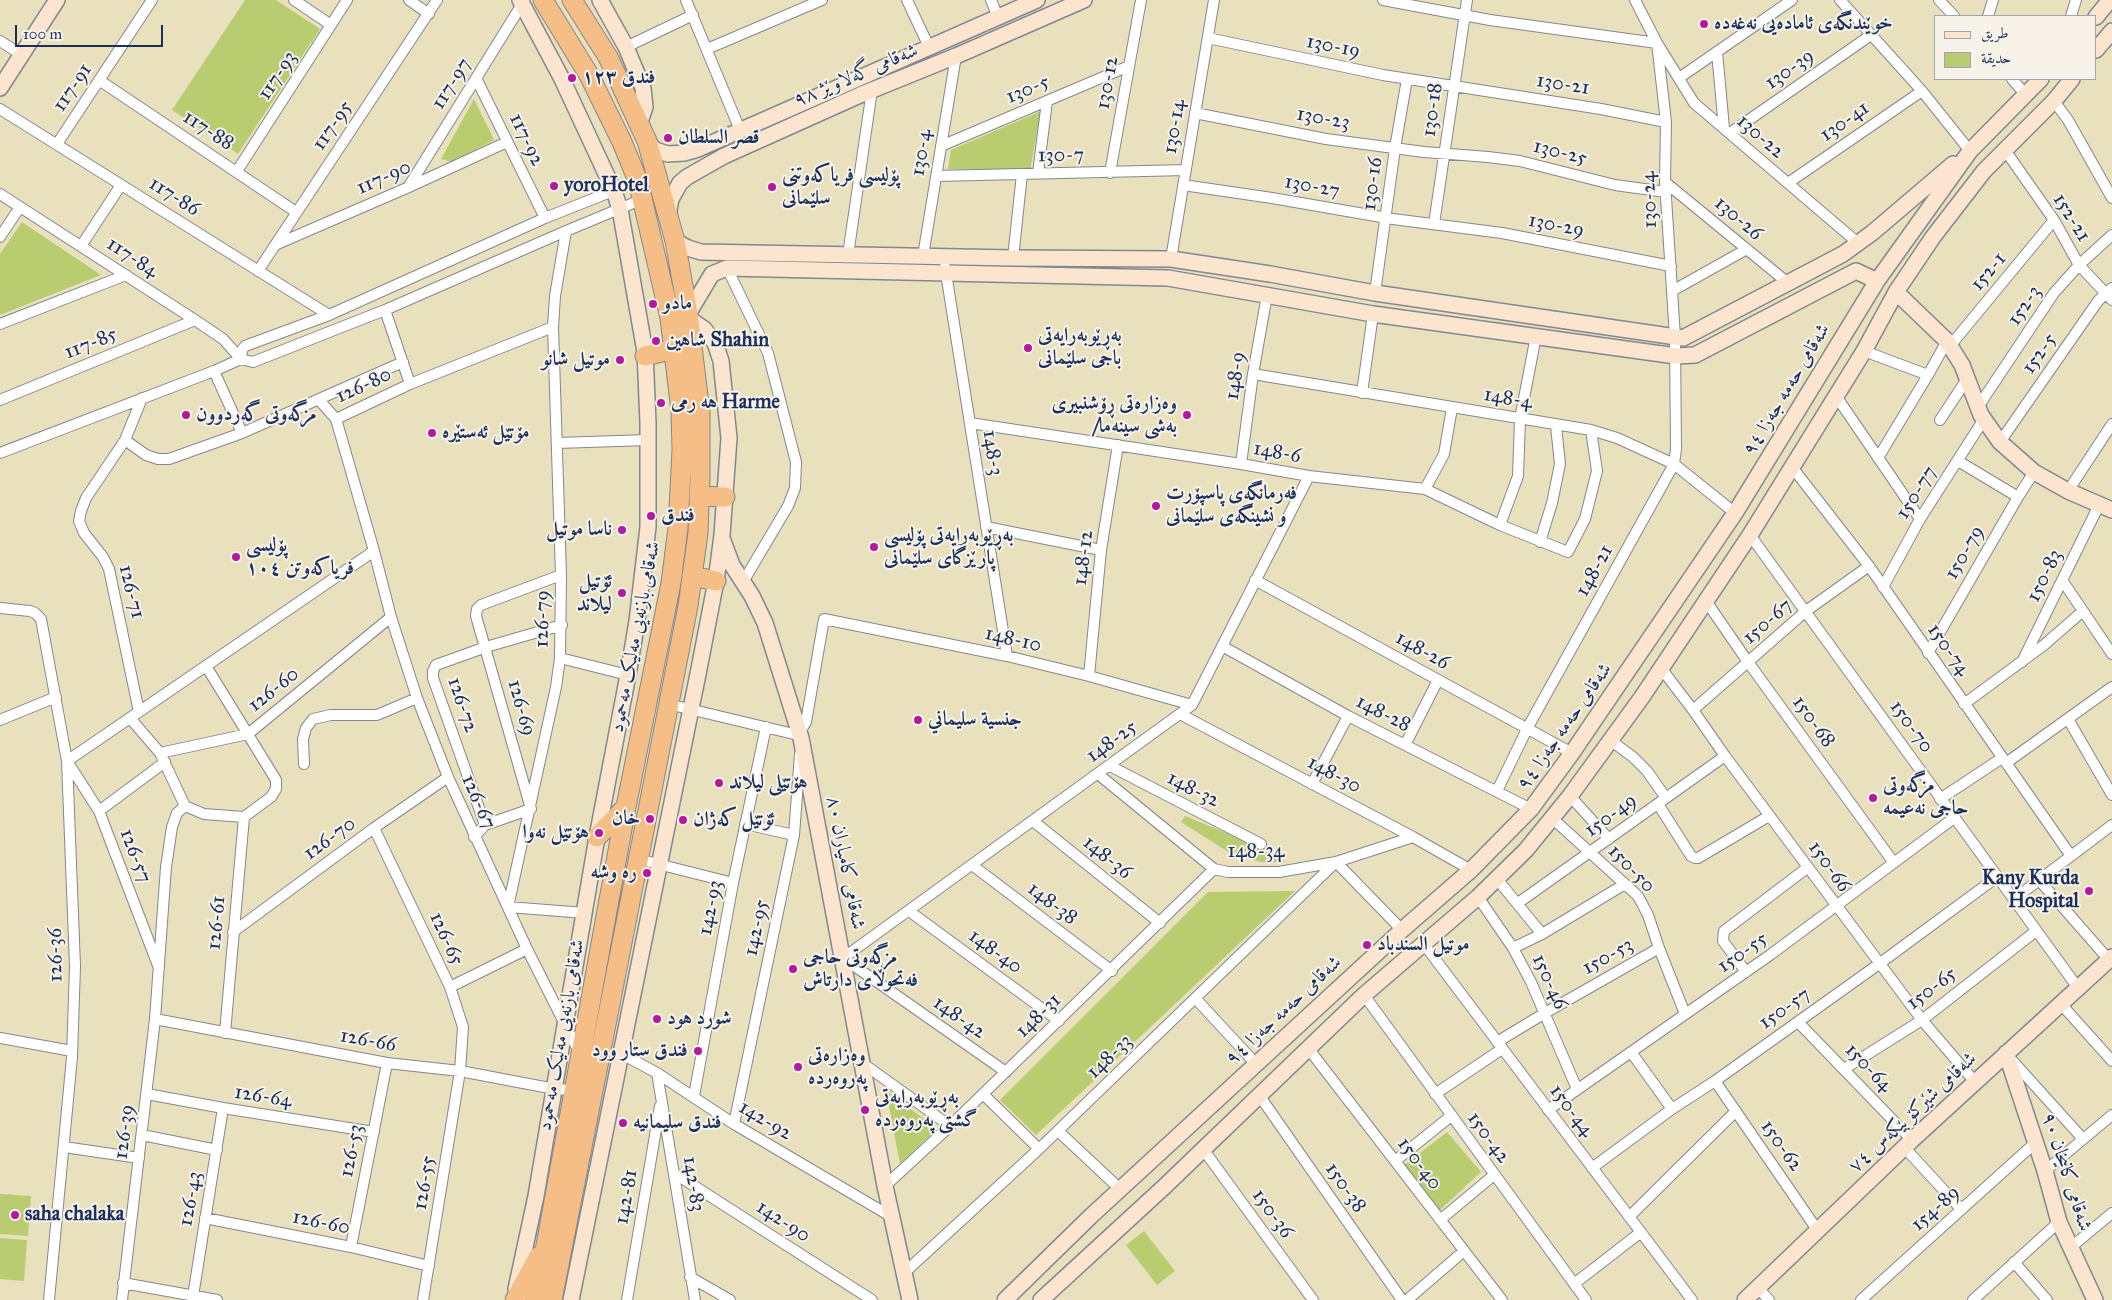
<!DOCTYPE html>
<meta charset="utf-8">
<style>
body{margin:0}
#map{position:relative;width:2112px;height:1300px;overflow:hidden;background:#e9e1be;font-family:"IM FELL Great Primer",Amiri,serif}
canvas{display:block}
.legend{position:absolute;left:1934px;top:15px;width:162px;height:65px;box-sizing:border-box;background:#f7f3e8;border:1px solid #9fa5b1;margin:0;padding:6px 9px;list-style:none;font-size:15px;color:#1b2f5e}
.legend li{display:flex;align-items:center;gap:10px;height:25px}
.legend b{width:25px;border:1px solid #9fa5b1}
.scale{position:absolute;left:15px;top:25px;width:148px;height:22px;box-sizing:border-box;border:2px solid #1b2f5e;border-top:0;padding-left:6px;font-size:15px;line-height:18px;white-space:nowrap;color:#1b2f5e;-webkit-text-stroke:4px #f7f3e8;paint-order:stroke}
</style>
<div id="map">
<canvas width="2112" height="1300"></canvas>
<ul class="legend">
<li><b style="height:6px;background:#fbe5cf"></b>طريق</li>
<li><b style="height:14px;background:#b9cd70"></b>حديقة</li>
</ul>
<div class="scale">100 m</div>
</div>
<script>
const context = document.querySelector('canvas').getContext('2d');
context.lineJoin = 'round';
function fillPath(path, color) { context.fillStyle = color; context.fill(path, 'evenodd'); }
const shape = rows => new Path2D(rows.map(r => 'M' + r).join(''));
function strokePath(path, color, width, dash) { context.strokeStyle = color; context.lineWidth = width; context.lineCap = dash ? 'butt' : 'round'; context.setLineDash(dash || []); context.stroke(path); }
function drawText(font, color, halo, rows, align = 'center') {
  context.font = font + ' "IM FELL Great Primer",Amiri,serif'; context.lineWidth = 4; context.setLineDash([]); context.textBaseline = 'middle'; context.strokeStyle = halo; context.fillStyle = color; for (const [text, x, y, turn = 0] of rows) {
    context.save(); context.translate(x, y); context.rotate((+turn || 0) * Math.PI / 180); context.textAlign = isNaN(turn) ? turn : align; if (halo) context.strokeText(text, 0, 0); context.fillText(text, 0, 0); context.restore();
  }
}
const green = shape([
 [245,0,276,0,320,29,238,154,172,110],
 [474,99,494,140,452,162,441,159],
 [1041,111,1030,170,948,169,951,150],
 [22,222,101,275,0,315,0,254],
 [1185,816,1264,848,1285,862,1261,862,1240,857,1230,853,1181,822],
 [1295,891,1036,1135,1000,1100,1208,892],
 [886,1090,937,1129,900,1164],
 [1447,1132,1481,1172,1437,1213,1402,1167],
 [0,1194,31,1196,28,1236,0,1234],
 [1144,1231,1175,1271,1157,1285,1126,1245],
 [0,1238,27,1240,24,1281,0,1279]
]);
const street = shape([
 [294,0,331,25],
 [409,0,429,14],
 [686,0,740,130],
 [907,0,929,47],
 [991,0,998,17],
 [1383,0,1490,20,1657,43],
 [1635,0,1657,43,1694,103,1858,243],
 [1840,0,1922,91,1970,151],
 [1939,0,1954,16],
 [1988,16,1993,0],
 [2071,16,2076,0],
 [1208,38,1383,75,1601,109,1666,122],
 [0,41,22,55],
 [626,47,693,15],
 [707,49,822,0],
 [1717,52,1724,128],
 [476,78,545,218],
 [1679,78,1792,0],
 [2012,79,2026,95],
 [99,80,296,212],
 [2054,101,2068,120,2112,198],
 [0,109,329,315],
 [1195,113,1326,139,1424,152,1488,157,1520,161,1615,185,1666,192],
 [1730,133,1871,35],
 [57,144,152,0],
 [941,146,1129,66],
 [2005,150,2054,220,2079,265,2112,300],
 [237,171,347,0],
 [1038,173,1047,101],
 [1110,173,1141,0],
 [937,176,1186,170],
 [1665,182,1788,283],
 [1788,183,1922,91],
 [1183,185,1272,198,1393,219,1502,233,1671,266],
 [409,186,524,1],
 [0,194,195,320,223,339,241,359,253,362,385,310,566,231,643,199],
 [1434,224,1467,0],
 [566,231,555,296,553,327,561,575,560,658,556,687,508,907,585,913],
 [0,237,20,207],
 [275,245,409,187,507,142],
 [81,246,121,185],
 [848,255,872,90],
 [923,256,956,56],
 [1013,258,1022,174],
 [1171,259,1214,0],
 [945,267,1007,656],
 [727,268,768,353,796,462,795,488,788,506,743,582],
 [258,271,437,0],
 [1672,291,1747,249],
 [1375,293,1395,148,1407,79],
 [385,310,410,384],
 [0,324,126,275],
 [1950,346,2054,220],
 [1864,351,1928,375,1947,341],
 [241,359,242,350,245,346,329,315,545,218,638,181],
 [214,371,242,433],
 [1253,374,1591,430,1617,438,1674,464,1735,513],
 [1362,393,1373,314],
 [1836,396,1920,519],
 [0,400,195,320],
 [319,400,336,419,374,551,391,617,417,698,448,777,527,949,580,1054],
 [1978,407,2054,293,2079,265,2112,235],
 [336,419,410,384,553,327],
 [1940,420,1967,379],
 [970,423,1241,464,1309,476,1425,489,1500,525,1568,552,1585,519,1597,471,1591,430],
 [125,440,146,455,158,459,169,459,242,433,403,362],
 [2000,442,2098,301,2112,288],
 [557,443,648,440],
 [0,453,214,371,241,359],
 [1878,458,1928,375],
 [1958,461,2018,497],
 [1241,464,1253,374,1267,295],
 [1792,467,1869,566,2071,856],
 [1425,489,1444,454,1452,408],
 [2068,491,2112,424],
 [1500,525,1518,476,1520,419,1536,336],
 [986,527,1101,550],
 [1750,535,2078,988],
 [1540,542,1552,503,1560,464,1556,426],
 [1255,580,1572,753],
 [2062,580,2112,654],
 [1883,587,1920,519,1984,419],
 [1706,601,1748,662,1894,863],
 [0,608,30,611,35,613,41,619,67,761,75,966,72,1057,49,1300],
 [1222,646,1348,716,1531,809],
 [1928,653,2018,497,2034,472],
 [560,658,628,675],
 [2022,662,2099,505],
 [1661,668,1693,710,1725,756,1922,1020,1975,1082],
 [1089,676,1101,550,1118,445],
 [668,704,798,735,806,722,824,619,1007,656,1089,676,1192,705],
 [1964,704,2044,645,2083,611],
 [1693,710,1806,611,1869,566],
 [139,712,109,569,103,557,84,533,79,521,81,511,86,498,125,440,142,398],
 [1180,714,1413,837,1471,870],
 [130,718,160,753,185,806],
 [2068,719,2112,795],
 [0,720,56,697],
 [1610,740,1633,757,1647,771,1666,798],
 [1405,745,1438,680],
 [160,753,248,734,391,617],
 [2006,763,2112,687],
 [304,764,303,739,306,728,313,719,331,715,377,715,417,698],
 [1110,766,1261,844],
 [1098,774,1214,869,1228,872,1279,872,1336,862,1413,837],
 [1312,784,1348,716],
 [1497,791,1528,727,1674,464,1676,449,1675,337,1665,182,1666,122,1657,43],
 [1570,796,1609,839],
 [1940,799,2002,758],
 [1658,804,1691,856,1695,858,1698,858,1769,816],
 [185,806,204,814,244,817,271,797,276,789,276,780,206,666],
 [99,811,165,762],
 [1552,818,1638,896,1648,915,1659,948,1685,1014],
 [1033,821,1160,923],
 [745,824,794,835],
 [485,825,433,678,433,671,436,665,486,647,562,625],
 [374,828,450,987,463,1027,460,1071,423,1300],
 [474,837,485,825,531,809,476,616,477,609,481,605,561,575],
 [638,859,733,883],
 [972,865,1112,971],
 [1497,879,1542,934],
 [2039,880,2109,960],
 [1478,897,1513,948,1531,982,1577,1089],
 [2014,899,2112,825],
 [1518,903,1725,756],
 [909,911,1059,1021],
 [233,932,374,828,448,777],
 [1423,943,1692,1300],
 [1513,948,1542,934,1625,884],
 [159,968,99,811,67,761,374,551],
 [1746,972,1723,941,1724,931,1807,868],
 [450,987,527,949],
 [1364,995,1586,1300],
 [1196,999,1256,1064],
 [2061,1004,2112,1061],
 [155,1019,387,1063,460,1071,555,1089,575,1090],
 [1798,1022,1912,1140],
 [225,1033,244,817],
 [0,1038,72,1051],
 [1497,1042,1545,1013,1659,948],
 [1308,1048,1502,1300],
 [1631,1052,1672,1109],
 [620,1053,657,1073,734,1124,892,1217],
 [2010,1058,2083,1139],
 [861,1062,950,1126],
 [1844,1069,1922,1020,2036,931],
 [1006,1072,843,958,1192,705,1309,476],
 [657,1073,695,1300],
 [1715,1081,1818,1231],
 [147,1094,223,1108,374,1132],
 [983,1094,1039,1149],
 [1435,1094,1502,1049],
 [1259,1095,1402,1300],
 [694,1096,733,883,766,727],
 [1548,1110,1770,955,1954,818],
 [734,1124,794,835,800,754],
 [1058,1131,1120,1189],
 [142,1135,217,1150],
 [64,1147,139,1158],
 [1904,1147,1961,1209],
 [1203,1149,1313,1300],
 [1395,1161,1451,1116],
 [1592,1168,1672,1109,1715,1081,1879,964,1997,877],
 [2045,1171,2112,1115],
 [674,1173,872,1300],
 [885,1186,950,1126,1214,869],
 [1629,1217,1736,1111],
 [205,1218,351,1247,429,1266],
 [1440,1220,1494,1175],
 [351,1247,387,1063],
 [2070,1248,2112,1213],
 [2014,1262,2047,1300],
 [904,1273,1039,1149,1336,862,1402,930],
 [690,1277,730,1300],
 [123,1283,217,1300],
 [1574,1284,1641,1232],
 [1757,1287,1769,1300],
 [193,1296,223,1108],
 [122,1300,155,1019,166,867,172,827,177,813,185,806],
 [627,1300,660,1106],
 [1407,1300,1464,1251],
 [1861,1300,2035,1143],
 [1973,1300,2059,1222]
]);
const secondary = shape([
 [600,0,626,47,643,88,645,107,639,125],
 [2096,17,2110,0],
 [2096,50,2112,31],
 [0,88,57,0],
 [647,141,655,150,668,154,684,153,698,149,1037,0],
 [668,215,671,199,680,183,687,177,724,156,860,95,956,56,1084,0],
 [675,241,688,248,701,252,1013,258,1171,259,1270,274,1375,293,1683,338,1843,254,1872,233,1953,164],
 [1896,292,1947,341,1962,365,1981,415,2000,442,2034,472,2068,491,2112,510],
 [688,314,712,274,727,268,1168,278,1373,314,1676,356,1695,355,1856,271,1877,281],
 [723,541,732,565,752,596,765,623,801,738,885,1186,910,1300],
 [2006,1053,2045,1171,2059,1222,2095,1300],
 [516,1289,536,1196,597,837,628,675,637,621,648,527,648,423,645,352,620,209,614,191,562,79,520,0],
 [571,1300,698,674,716,581,722,535,729,438,721,361,715,343,704,329,688,318],
 [1005,1300,1091,1216,1402,930,1471,870,1531,809,1572,753,1735,513,1877,281,1970,151,2041,79],
 [1041,1300,1164,1187,1364,995,1478,897,1526,850,1570,796,1642,697,1750,535,1864,351,1896,292,1933,237,1984,171,2054,101,2072,79],
 [1745,1300,1912,1140,2112,957]
]);
const highway = shape([
 [645,356,674,349],
 [699,496,725,497],
 [692,576,716,581],
 [597,837,626,807],
 [515,1300,539,1256],
 [536,1300,626,807,671,583,678,528,682,450,681,411,670,318,638,181,622,142,589,75,543,0],
 [552,1300,688,606,698,533,700,478,700,412,688,314,675,241,647,141,608,57,572,0]
]);
const markers = [
 [1704,24,5,"#b5179e"],
 [572,78,5,"#b5179e"],
 [668,138,5,"#b5179e"],
 [554,186,5,"#b5179e"],
 [772,187,5,"#b5179e"],
 [653,304,5,"#b5179e"],
 [656,341,5,"#b5179e"],
 [1028,348,5,"#b5179e"],
 [620,360,5,"#b5179e"],
 [661,403,5,"#b5179e"],
 [186,415,5,"#b5179e"],
 [1187,415,5,"#b5179e"],
 [432,433,5,"#b5179e"],
 [1156,506,5,"#b5179e"],
 [651,516,5,"#b5179e"],
 [622,530,5,"#b5179e"],
 [874,547,5,"#b5179e"],
 [236,557,5,"#b5179e"],
 [622,593,5,"#b5179e"],
 [918,720,5,"#b5179e"],
 [719,783,5,"#b5179e"],
 [1873,798,5,"#b5179e"],
 [650,819,5,"#b5179e"],
 [683,820,5,"#b5179e"],
 [599,833,5,"#b5179e"],
 [647,873,5,"#b5179e"],
 [2089,891,5,"#b5179e"],
 [1367,945,5,"#b5179e"],
 [793,969,5,"#b5179e"],
 [657,1019,5,"#b5179e"],
 [698,1051,5,"#b5179e"],
 [798,1067,5,"#b5179e"],
 [865,1110,5,"#b5179e"],
 [623,1123,5,"#b5179e"],
 [15,1215,5,"#b5179e"]
];
const poiNames = [
 ["خوێندنگەی ئامادەیی نەغەدە",1714,24],
 ["فندق ١٢٣",582,78],
 ["قصر السلطان",678,138],
 ["پۆلیسی فریاکەوتنی",782,176],
 ["سلێمانی",782,199],
 ["yoroHotel",564,186],
 ["مادو",663,304],
 ["بەڕێوبەرایەتی",1038,336],
 ["باجی سلێمانی",1038,359],
 ["شاهین Shahin",666,341],
 ["موتيل شانو",610,360,"right"],
 ["هه رمی Harme",671,403],
 ["وە‌زارە‌تی ڕۆشنبیری",1177,404,"right"],
 ["/بە‌شی سینە‌ما",1177,427,"right"],
 ["مزگەوتی گەردوون",196,415],
 ["مۆتێل ئەستێرە",442,433],
 ["فەرمانگەی پاسپۆرت",1166,494],
 ["و نشینگەی سلێمانی",1166,517],
 ["فندق",661,516],
 ["ناسا موتيل",612,530,"right"],
 ["بەڕێوبەرایەتی پۆلیسی",884,536],
 ["پارێزگای سلێمانی",884,559],
 ["پۆلیسی",246,546],
 ["فریاکەوتن ١٠٤",246,569],
 ["ئۆتیل",612,582,"right"],
 ["لیلاند",612,605,"right"],
 ["جنسية سليماني",928,720],
 ["هۆتێلی لیلاند",729,783],
 ["مزگەوتی",1883,786],
 ["حاجی نەعیمە",1883,809],
 ["خان",640,819,"right"],
 ["ئۆتێل کەژان",693,820],
 ["هۆتێل نەوا",589,833,"right"],
 ["ره وشه",637,873,"right"],
 ["Kany Kurda",2079,879,"right"],
 ["Hospital",2079,902,"right"],
 ["موتيل السندباد",1377,945],
 ["مزگەوتی حاجی",803,958],
 ["فەتحوڵای دارتاش",803,981],
 ["شورد هود",667,1019],
 ["فندق ستار وود",688,1051,"right"],
 ["وەزارەتی",808,1056],
 ["پەروەردە",808,1079],
 ["بەڕێوبەرایەتی",875,1098],
 ["گشتی پەروەردە",875,1121],
 ["فندق سليمانيه",633,1123],
 ["saha chalaka",25,1215]
];
const streetNames = [
 ["130-19",1333,47,11],
 ["130-39",1790,70,-35],
 ["117-93",278,76,-57],
 ["شەقامی گەلاوێژ ٩٨",856,76,-23],
 ["130-12",1108,83,-80],
 ["117-97",452,84,-58],
 ["130-21",1563,85,9],
 ["117-91",73,88,-56],
 ["130-5",1028,90,-23],
 ["130-18",1433,110,-83],
 ["130-23",1323,119,10],
 ["130-41",1845,122,-35],
 ["117-95",333,126,-56],
 ["130-14",1175,127,-81],
 ["117-88",208,131,33],
 ["130-22",1760,137,41],
 ["117-92",526,140,64],
 ["130-4",922,153,-81],
 ["130-25",1560,153,14],
 ["130-7",1061,156,-1],
 ["117-90",384,178,-24],
 ["130-16",1373,184,-83],
 ["130-27",1312,187,10],
 ["117-86",174,197,32],
 ["130-24",1650,200,-92],
 ["152-21",2071,218,58],
 ["130-26",1738,219,40],
 ["130-29",1556,226,11],
 ["117-84",132,258,33],
 ["152-1",1989,272,-50],
 ["152-3",2025,306,-56],
 ["117-85",91,344,-22],
 ["152-5",2040,354,-55],
 ["148-9",1236,376,-82],
 ["126-80",364,386,-25],
 ["شەقامی حەمە جەزا ٩٤",1787,390,-59],
 ["148-4",1508,399,10],
 ["148-3",992,453,81],
 ["148-6",1277,453,10],
 ["150-77",1917,493,-58],
 ["150-79",1965,553,-60],
 ["148-12",1084,558,-83],
 ["148-21",1595,571,-61],
 ["150-83",2045,576,-64],
 ["126-71",131,592,76],
 ["126-79",543,619,-89],
 ["150-67",1768,622,-41],
 ["شەقامی بازنەیی مەلیک مەحمود",636,637,-79],
 ["148-10",1013,640,13],
 ["150-74",1948,650,55],
 ["148-26",1422,651,29],
 ["126-60",274,690,-39],
 ["126-72",462,705,71],
 ["126-69",521,708,74],
 ["148-28",1383,714,27],
 ["150-68",1813,722,54],
 ["شەقامی حەمە جەزا ٩٤",1565,727,-55],
 ["150-70",1911,727,54],
 ["148-25",1112,742,-36],
 ["148-30",1334,775,28],
 ["148-32",1193,790,27],
 ["126-67",478,802,66],
 ["150-49",1611,816,-36],
 ["126-70",330,839,-36],
 ["148-34",1256,852],
 ["126-57",135,856,69],
 ["148-36",1107,858,39],
 ["شەقامی کامیاران ٨٠",845,863,79],
 ["150-66",1829,867,54],
 ["150-50",1631,869,46],
 ["148-38",1052,904,37],
 ["142-93",711,908,-79],
 ["126-61",217,923,-85],
 ["142-95",757,928,-78],
 ["126-65",446,939,65],
 ["148-40",995,952,36],
 ["150-55",1743,953,-35],
 ["126-36",56,955,-91],
 ["150-53",1608,957,-29],
 ["150-46",1549,982,65],
 ["150-65",1932,989,-37],
 ["150-57",1785,1009,-35],
 ["شەقامی حەمە جەزا ٩٤",1284,1011,-43],
 ["148-31",1039,1016,-44],
 ["148-42",959,1018,35],
 ["شەقامی بازنەیی مەلیک مەحمود",562,1035,-80],
 ["126-66",368,1041,10],
 ["148-33",1110,1057,-44],
 ["150-64",1868,1068,46],
 ["126-64",263,1097,9],
 ["150-44",1571,1111,53],
 ["شەقامی شێرکۆ بێکەس ٧٤",1913,1113,-43],
 ["142-92",765,1121,31],
 ["126-39",125,1132,-83],
 ["150-42",1488,1138,54],
 ["150-62",1781,1146,55],
 ["126-53",352,1151,-79],
 ["150-40",1419,1164,53],
 ["شەقامی کانیخان ٩٠",2066,1172,72],
 ["126-55",425,1183,-81],
 ["142-83",693,1184,81],
 ["150-38",1345,1188,55],
 ["142-81",627,1197,-80],
 ["126-43",191,1199,-80],
 ["154-89",1936,1209,-42],
 ["150-36",1272,1214,54],
 ["142-90",783,1222,33],
 ["126-60",321,1223,11]
];
fillPath(green, '#b9cd70');
strokePath(street, '#82888e', 12);
strokePath(secondary, '#82888e', 18);
strokePath(highway, '#82888e', 21);
strokePath(street, '#fff', 10);
strokePath(secondary, '#fbe5cf', 15);
strokePath(highway, '#f6be87', 19);
for (const [x, y, r, color] of markers) { const dot = new Path2D(); dot.arc(x, y, r, 0, 2 * Math.PI); context.fillStyle = color; context.fill(dot); strokePath(dot, '#f7f3e8', 2); }
drawText('bold 20px', '#1b2f5e', '#f7f3e8', poiNames, 'left');
drawText('20px', '#1b2f5e', '#f7f3e8', streetNames);
</script>
